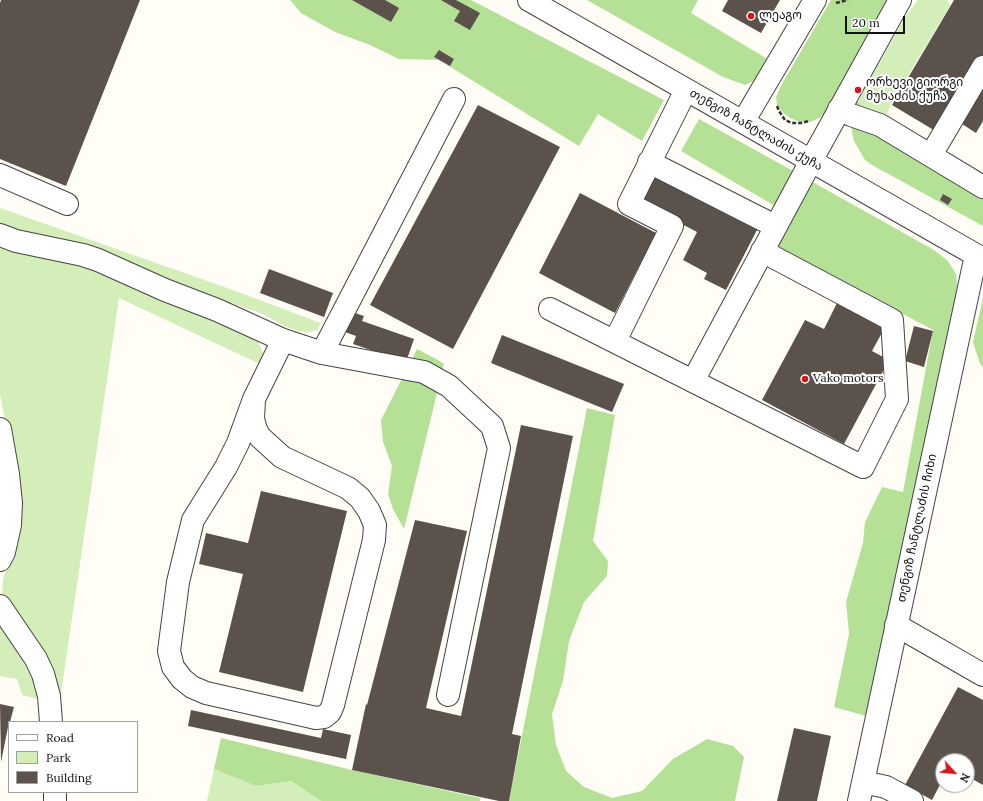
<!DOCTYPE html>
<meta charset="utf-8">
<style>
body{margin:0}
#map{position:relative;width:983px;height:801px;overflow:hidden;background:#fffdf5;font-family:Lora,serif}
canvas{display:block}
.legend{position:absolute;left:8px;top:721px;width:130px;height:72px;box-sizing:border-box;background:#fff;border:1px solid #a0a0a0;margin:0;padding:5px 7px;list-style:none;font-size:12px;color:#111}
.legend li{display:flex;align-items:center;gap:8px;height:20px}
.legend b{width:20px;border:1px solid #a0a0a0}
.north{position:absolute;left:935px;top:753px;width:40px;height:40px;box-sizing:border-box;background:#fff;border:1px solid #a0a0a0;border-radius:50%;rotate:116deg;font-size:11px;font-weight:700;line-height:16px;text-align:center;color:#111}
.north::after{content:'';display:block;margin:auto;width:14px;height:18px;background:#cf1a1c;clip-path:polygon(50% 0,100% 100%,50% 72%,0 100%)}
.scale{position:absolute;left:845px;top:16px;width:60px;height:18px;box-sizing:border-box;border:2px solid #111;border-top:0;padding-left:5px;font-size:12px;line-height:14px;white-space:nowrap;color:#111;-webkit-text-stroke:3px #fff;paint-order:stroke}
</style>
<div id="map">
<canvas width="983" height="801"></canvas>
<ul class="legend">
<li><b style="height:5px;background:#fff"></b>Road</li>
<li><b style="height:11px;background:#d3eeb9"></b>Park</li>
<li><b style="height:11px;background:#5b524c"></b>Building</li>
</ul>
<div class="north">N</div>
<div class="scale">20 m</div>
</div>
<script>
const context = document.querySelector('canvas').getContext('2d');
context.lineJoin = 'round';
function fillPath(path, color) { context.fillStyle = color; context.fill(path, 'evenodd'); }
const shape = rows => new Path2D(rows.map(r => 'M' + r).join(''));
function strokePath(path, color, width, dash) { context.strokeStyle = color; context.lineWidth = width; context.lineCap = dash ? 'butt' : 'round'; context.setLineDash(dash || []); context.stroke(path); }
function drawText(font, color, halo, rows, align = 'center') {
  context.font = font + ' Lora,"Noto Sans Georgian",serif'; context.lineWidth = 4; context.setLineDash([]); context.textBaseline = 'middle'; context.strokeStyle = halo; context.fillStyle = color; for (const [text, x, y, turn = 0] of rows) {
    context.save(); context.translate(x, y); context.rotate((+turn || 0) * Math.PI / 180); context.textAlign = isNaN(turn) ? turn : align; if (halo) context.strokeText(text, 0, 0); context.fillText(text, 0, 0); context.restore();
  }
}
const green = shape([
 [918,0,948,0,947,2,951,4,891,104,886,117,861,109,857,105,863,92,906,16],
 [0,208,230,289,321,323,317,330,310,332,299,331,284,326,263,314,0,226],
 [0,245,50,255,90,269,206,313,258,341,263,353,262,365,119,298,60,700,2,594,3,579,8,563,17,479,0,395],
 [0,618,21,651,42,700,22,695,17,679,0,676],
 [214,769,256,786,291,781,321,801,207,801]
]);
const forest = shape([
 [290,0,471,0,664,100,642,141,598,114,579,146,439,60,399,59,370,45,335,32,301,13],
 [587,0,698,0,691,13,769,60,754,81,745,85,723,77],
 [831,0,891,0,827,111,819,118,810,122,800,122,790,118,782,112,777,105,776,97,783,82],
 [855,97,865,114,983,181,983,226,872,165,865,160,854,141,851,127],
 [699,119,795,172,775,206,681,151],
 [809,180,934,250,948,261,956,274,957,285,955,306,866,716,834,707,849,634,846,602,863,543,865,522,882,487,903,492,933,330,772,244],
 [983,298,983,367,980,364,973,342],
 [417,349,438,360,444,364,404,529,393,509,388,494,392,466,383,442,381,420],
 [587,408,615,415,593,541,608,561,607,576,584,602,569,641,563,681,552,714,556,745,566,771,584,787,612,798,642,791,673,759,707,739,733,746,744,757,735,801,509,801],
 [221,738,352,770,480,798,480,801,321,801,291,781,256,786,214,769]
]);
const building = shape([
 [1,0,140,0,66,186,0,159,0,3],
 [352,0,385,0,399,8,391,22],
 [441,0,456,0,480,13,470,30,454,21,460,11],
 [728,0,780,0,761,33,722,11],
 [954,0,983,0,983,55,937,132,892,105],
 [439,50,454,59,450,66,434,57],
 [983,84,983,121,976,133,959,122],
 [478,105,560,147,453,349,370,305],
 [649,175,757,230,726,290,704,279,707,273,683,260,697,232,636,200],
 [580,193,656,233,615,313,539,273],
 [943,194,952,199,948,205,940,200],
 [269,269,333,293,324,317,260,293],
 [837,303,884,329,872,351,889,360,844,444,762,400,805,320,824,329],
 [352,312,364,316,362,321,414,339,406,362,353,344,356,336,345,332],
 [914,326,933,331,924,367,905,361],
 [502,335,624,384,612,412,491,363],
 [521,425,573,436,512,734,521,736,509,801,499,801,352,770,366,704,367,705,415,520,467,531,426,708,461,716],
 [261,491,347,511,303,692,219,672,243,574,199,564,206,533,248,543],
 [958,687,983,700,983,785,967,776,967,761,943,761,943,779,932,800,905,785],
 [0,704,14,707,10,722,9,722,1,762],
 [191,710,321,738,323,729,351,735,346,759,188,726],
 [794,728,831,736,817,801,777,801]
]);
const path = shape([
 [836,3,848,0],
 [777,106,779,111,785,120,792,123,801,123,809,121]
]);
const minor = shape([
 [529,0,983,259],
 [839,109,851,115,880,125,983,187],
 [743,122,815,0],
 [931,155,983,67],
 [649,162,775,226],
 [0,175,67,204],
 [0,235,16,241,83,255,98,260,165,290,217,310,283,340,322,353,424,372,449,386,492,426,499,448,448,695],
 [550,309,863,467,897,399,892,320,762,251],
 [615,341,672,226,629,204,686,90],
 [322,353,454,99],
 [693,381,811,161,900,0],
 [254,399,253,419,256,430,260,437,282,457,348,488,360,498,369,511,375,525,374,540,333,705,330,712,324,717,316,718,206,693,192,687,182,679,173,667,169,651,178,582,193,520,226,467,238,443,254,399],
 [254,399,283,340],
 [0,429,8,474,11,503,10,525,4,552,0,560],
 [0,606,36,659,43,674,49,696,51,722],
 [896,625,983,675],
 [863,782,886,787,912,801],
 [55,792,55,801],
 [859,801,976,255]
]);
const markers = [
 [751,16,4,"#cf1a1c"],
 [858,90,4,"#cf1a1c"],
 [805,379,4,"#cf1a1c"]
];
const poiNames = [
 ["ლეაგო",759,16],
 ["ორხევი გიორგი",866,83],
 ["მუხაძის ქუჩა",866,97],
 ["Vako motors",813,379]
];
const streetNames = [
 ["თენგიზ ჩანტლაძის ქუჩა",756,130,30],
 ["თენგიზ ჩანტლაძის ჩიხი",917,528,-78]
];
fillPath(green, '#d3eeb9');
fillPath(forest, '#b5e197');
fillPath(building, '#5b524c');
strokePath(minor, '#444', 24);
strokePath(path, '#333', 2.5, [4, 2]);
strokePath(minor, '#fff', 22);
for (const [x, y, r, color] of markers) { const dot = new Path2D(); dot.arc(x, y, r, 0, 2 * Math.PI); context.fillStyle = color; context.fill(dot); strokePath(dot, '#fff', 1.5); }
drawText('12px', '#111', '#fff', poiNames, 'left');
drawText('12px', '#111', '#fff', streetNames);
</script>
